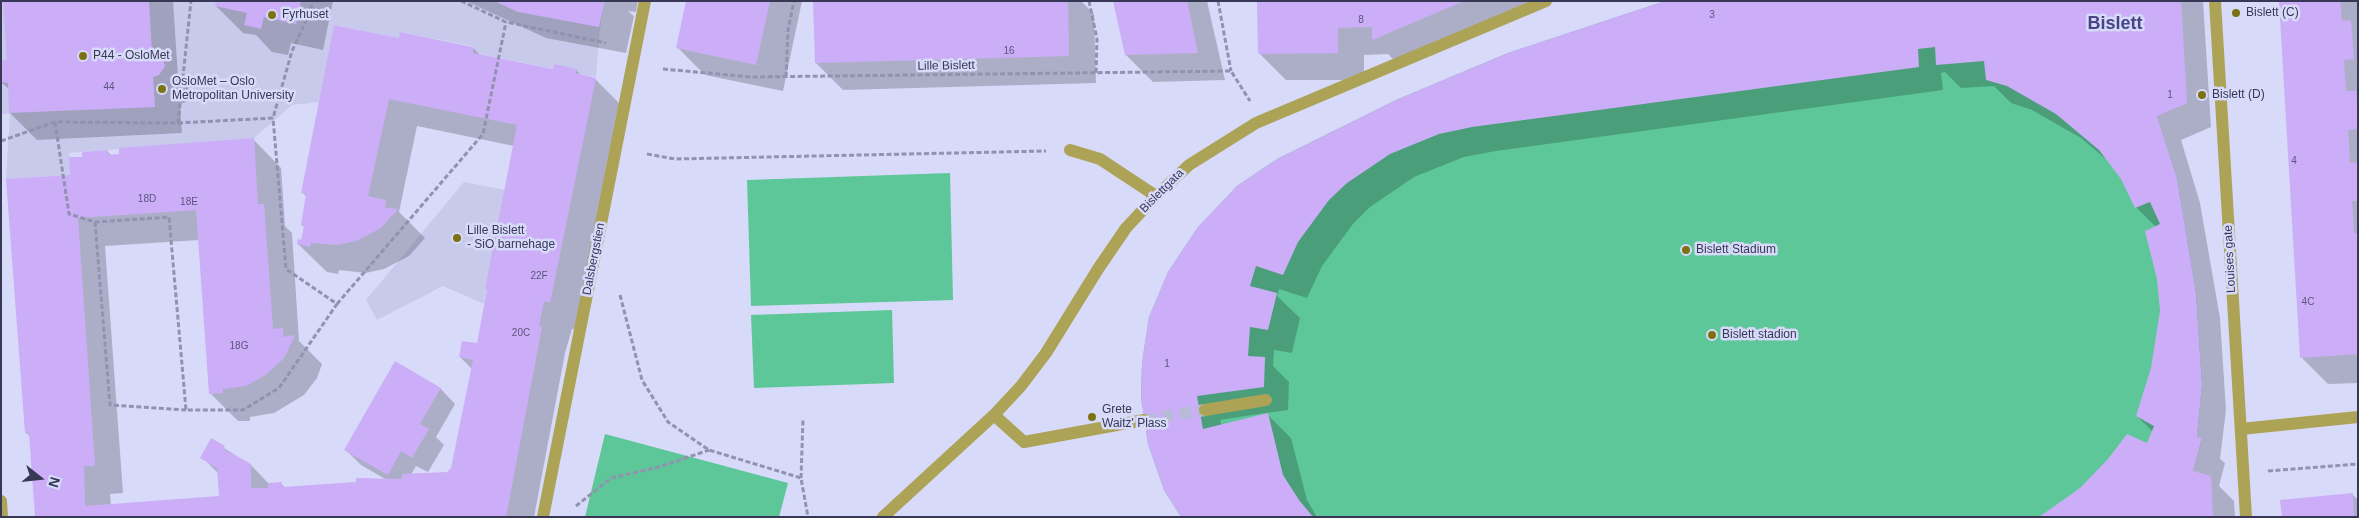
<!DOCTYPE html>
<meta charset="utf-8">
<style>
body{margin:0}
#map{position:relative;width:2359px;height:518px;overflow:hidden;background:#d8daf9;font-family:Helvetica,sans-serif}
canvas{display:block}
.frame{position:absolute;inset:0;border:2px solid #373856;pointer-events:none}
.north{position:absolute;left:15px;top:453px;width:50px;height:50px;-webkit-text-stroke:4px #d8daf9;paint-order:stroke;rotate:106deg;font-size:14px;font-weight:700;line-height:20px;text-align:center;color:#373856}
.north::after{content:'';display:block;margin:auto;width:18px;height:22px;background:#373856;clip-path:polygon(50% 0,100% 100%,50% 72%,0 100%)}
</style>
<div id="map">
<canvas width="2359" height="518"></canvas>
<div class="frame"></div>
<div class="north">N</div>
</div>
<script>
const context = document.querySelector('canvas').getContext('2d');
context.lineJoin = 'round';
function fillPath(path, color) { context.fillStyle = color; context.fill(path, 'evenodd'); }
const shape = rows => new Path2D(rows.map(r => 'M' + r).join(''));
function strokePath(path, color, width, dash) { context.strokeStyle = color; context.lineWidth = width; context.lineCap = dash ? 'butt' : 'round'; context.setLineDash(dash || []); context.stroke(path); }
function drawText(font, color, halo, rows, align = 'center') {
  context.font = font + ' Helvetica,sans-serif'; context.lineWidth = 5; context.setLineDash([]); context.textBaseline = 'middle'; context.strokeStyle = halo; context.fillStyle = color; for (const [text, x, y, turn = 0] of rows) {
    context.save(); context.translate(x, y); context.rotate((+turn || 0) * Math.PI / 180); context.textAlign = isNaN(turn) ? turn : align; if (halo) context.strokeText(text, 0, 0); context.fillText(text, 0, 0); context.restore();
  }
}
const built = shape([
 [1,1,605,1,600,29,596,77,474,53,473,46,401,32,399,38,335,25,319,102,292,105,254,138,69,153,70,175,6,179,10,114,1,114],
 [464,182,505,190,484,304,443,286,377,320,366,300]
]);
const green = shape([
 [1665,1,2055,1,2157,116,2177,178,2196,293,2202,385,2197,436,2202,438,2193,471,2176,517,1181,517,1164,490,1148,444,1141,397,1142,363,1149,317,1168,272,1198,227,1237,186,1277,159,1396,100,1508,53],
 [950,173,953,300,751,306,747,180],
 [892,310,894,383,754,388,751,315],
 [605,434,788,483,779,517,585,517]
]);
const shadow = shape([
 [5,1,173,1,178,76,188,86,191,93,186,102,180,104,182,133,37,140,10,113,10,90,1,82,8,60],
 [217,1,333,1,323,50,291,43,288,55,272,52,256,35,243,33,216,6],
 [466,1,638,1,636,12,628,11,634,16,626,53,546,38],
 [687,1,802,1,783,91,705,75,678,48],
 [815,1,1081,1,1094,14,1096,83,843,90,816,63],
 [1115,1,1207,1,1225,80,1153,82,1126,55],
 [1259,1,1555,1,1400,66,1388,54,1364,55,1364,80,1286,80,1259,53],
 [1669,1,2203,1,2211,127,2181,140,2200,203,2220,318,2226,410,2220,459,2225,463,2219,486,2234,501,2235,517,2040,517,2148,445,2153,432,2137,416,2153,368,2161,311,2156,227,2136,207,2122,178,2108,161,2081,138,2032,110,2011,103,1994,86,1961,88,1945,72,1941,73,1943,90,1496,151,1464,157,1414,177,1370,207,1353,224,1322,266,1307,298,1279,289,1277,296,1300,318,1292,353,1274,350,1273,366,1289,382,1288,410,1266,413,1291,438,1307,500,1317,517,1182,517,1169,272],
 [1265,413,1265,415,1222,426,1220,420],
 [2281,1,2358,1,2358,383,2328,384,2301,357],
 [400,40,473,48,481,56,553,70,576,70,582,76,595,79,623,107,578,330,572,329,565,353,534,517,36,517,30,436,26,433,72,176,84,158,107,151,112,156,253,139,281,168,285,226,292,233,299,341,322,364,317,378,304,395,274,413,250,417,250,421,238,421,210,393,199,240,105,246,123,493,110,494,111,505,220,497,219,474,202,457,211,440,251,465,269,484,281,483,285,488,387,480,361,465,345,449,440,388,455,404,436,437,444,445,428,472,416,466,411,475,447,473,452,469,472,369,460,357,478,345,514,146,417,126,399,212,425,238,409,256,384,269,366,273,339,270,338,274,327,272,298,244,302,241,305,228,302,225,307,197,302,192],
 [2352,494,2358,500,2358,517,2283,517]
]);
const building = shape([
 [3,1,149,1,152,53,162,57,165,66,159,75,153,77,155,107,9,113,8,83,1,82,1,61,7,60],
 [216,1,301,1,296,24,264,17,261,29,244,25,247,13,215,6],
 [494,1,605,1,599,27,518,12],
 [686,1,770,1,756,65,676,48],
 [813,1,1068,1,1069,56,815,63],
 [1113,1,1187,1,1198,53,1125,55],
 [1257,1,1464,1,1372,40,1372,27,1338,28,1338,53,1258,54],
 [1665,1,2181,1,2187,103,2157,116,2177,178,2196,293,2202,385,2197,436,2202,438,2193,471,2211,476,2213,517,2039,517,2080,488,2108,459,2127,434,2147,443,2154,426,2136,416,2151,368,2160,311,2157,279,2145,231,2160,224,2150,202,2135,208,2121,179,2099,150,2056,114,2007,86,1986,80,1984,61,1936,65,1935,47,1918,49,1919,67,1472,127,1439,134,1390,154,1347,183,1329,200,1298,242,1283,275,1256,266,1250,286,1277,293,1268,330,1250,327,1248,356,1265,357,1264,387,1197,396,1203,429,1268,413,1283,475,1299,500,1313,517,1181,517,1164,490,1148,444,1141,397,1142,363,1149,317,1168,272,1198,227,1237,186,1277,159,1396,100,1508,53],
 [2279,1,2340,1,2342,21,2351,20,2354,59,2344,60,2346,91,2356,91,2358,113,2358,129,2348,130,2350,163,2358,162,2358,201,2352,201,2354,233,2358,233,2358,354,2300,358],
 [334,25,399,38,400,32,473,47,473,53,553,69,554,64,577,69,576,73,596,78,550,303,544,301,539,326,542,327,506,517,35,517,29,433,25,433,6,179,70,175,69,157,82,157,82,152,107,150,108,155,119,154,119,148,254,138,258,204,264,204,273,329,283,328,283,337,295,335,284,358,267,374,246,386,223,389,223,393,209,394,196,210,78,218,95,466,84,466,85,506,219,496,217,468,200,458,211,438,225,446,223,449,251,464,251,488,268,488,268,483,282,482,282,487,356,482,356,478,402,479,402,474,447,472,451,468,473,360,459,357,462,341,477,343,487,290,485,289,517,125,389,99,368,196,386,200,385,208,398,209,381,228,356,241,337,245,311,243,310,247,297,244,298,239,301,240,304,226,301,225,306,194,301,193],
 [395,361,441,388,420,424,429,429,412,458,401,451,388,475,344,450],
 [2353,493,2354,517,2282,517,2280,500]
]);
const minorTunnel = shape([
 [1144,420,1205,410]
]);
const path = shape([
 [461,1,506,22,606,43],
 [1089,1,1097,39,1096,73],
 [1218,1,1231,71],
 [663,69,751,77,1231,71,1250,101],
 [786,77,788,30,794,1],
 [55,122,69,214,95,222,169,217,186,410,243,410,279,388,337,304,286,269,273,118],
 [178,123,273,118,292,51,310,12,313,1],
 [1,141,55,122,178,123,191,1],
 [647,154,675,159,1046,151],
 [95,222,110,405,186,410],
 [620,295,642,380,668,422,709,450,801,478,808,517],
 [337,304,483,134,506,22],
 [2268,471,2358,464],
 [801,478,803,419],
 [576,506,611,478,659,467,709,450]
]);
const minor = shape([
 [2215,1,2246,517],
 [1070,150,1100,159,1156,196],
 [1205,410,1266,400],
 [994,415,1024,442,1144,420],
 [2241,429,2358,417],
 [1,501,2,517],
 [543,517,645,1],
 [883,517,994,415,1021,386,1046,353,1098,269,1126,228,1156,196,1189,165,1256,123,1546,1]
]);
const markers = [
 [2236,13,5,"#7c7213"],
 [272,15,5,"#7c7213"],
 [83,56,5,"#7c7213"],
 [162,89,5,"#7c7213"],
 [2202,95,5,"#7c7213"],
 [457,238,5,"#7c7213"],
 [1686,250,5,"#7c7213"],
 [1712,335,5,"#7c7213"],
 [1092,417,5,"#7c7213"]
];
const numberNames = [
 ["3",1712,15],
 ["8",1361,20],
 ["16",1009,51],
 ["44",109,87],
 ["1",2170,95],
 ["4",2294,161],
 ["18D",147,199],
 ["18E",189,202],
 ["22F",539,276],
 ["4C",2308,302],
 ["20C",521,333],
 ["18G",239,346],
 ["1",1167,364]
];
const poiNames = [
 ["Bislett (C)",2246,13],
 ["Fyrhuset",282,15],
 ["P44 - OsloMet",93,56],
 ["OsloMet – Oslo",172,82],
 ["Metropolitan University",172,96],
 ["Bislett (D)",2212,95],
 ["Lille Bislett",467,231],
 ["- SiO barnehage",467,245],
 ["Bislett Stadium",1696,250],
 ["Bislett stadion",1722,335],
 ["Grete",1102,410],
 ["Waitz' Plass",1102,424]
];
const streetNames = [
 ["Lille Bislett",946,66,-1],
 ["Bislettgata",1162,191,-45],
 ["Dalsbergstien",594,259,-79],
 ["Louises gate",2230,259,-93]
];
const districtNames = [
 ["Bislett",2115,24]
];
fillPath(built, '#c8caec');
fillPath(green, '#5dc799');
fillPath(shadow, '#0003');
fillPath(building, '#cbaef7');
strokePath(minorTunnel, '#b8bad8', 12, [12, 6]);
strokePath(path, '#9092b0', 3, [5, 2.5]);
strokePath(minor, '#aca357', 12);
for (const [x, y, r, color] of markers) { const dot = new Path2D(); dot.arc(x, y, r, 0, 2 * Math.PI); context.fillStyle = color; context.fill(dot); strokePath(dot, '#d8daf9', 2); }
drawText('10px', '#5c567e', null, numberNames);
drawText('12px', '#373856', '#d8daf9', poiNames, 'left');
drawText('12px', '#373856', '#d8daf9', streetNames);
drawText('bold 18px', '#474586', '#d8daf9', districtNames);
</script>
